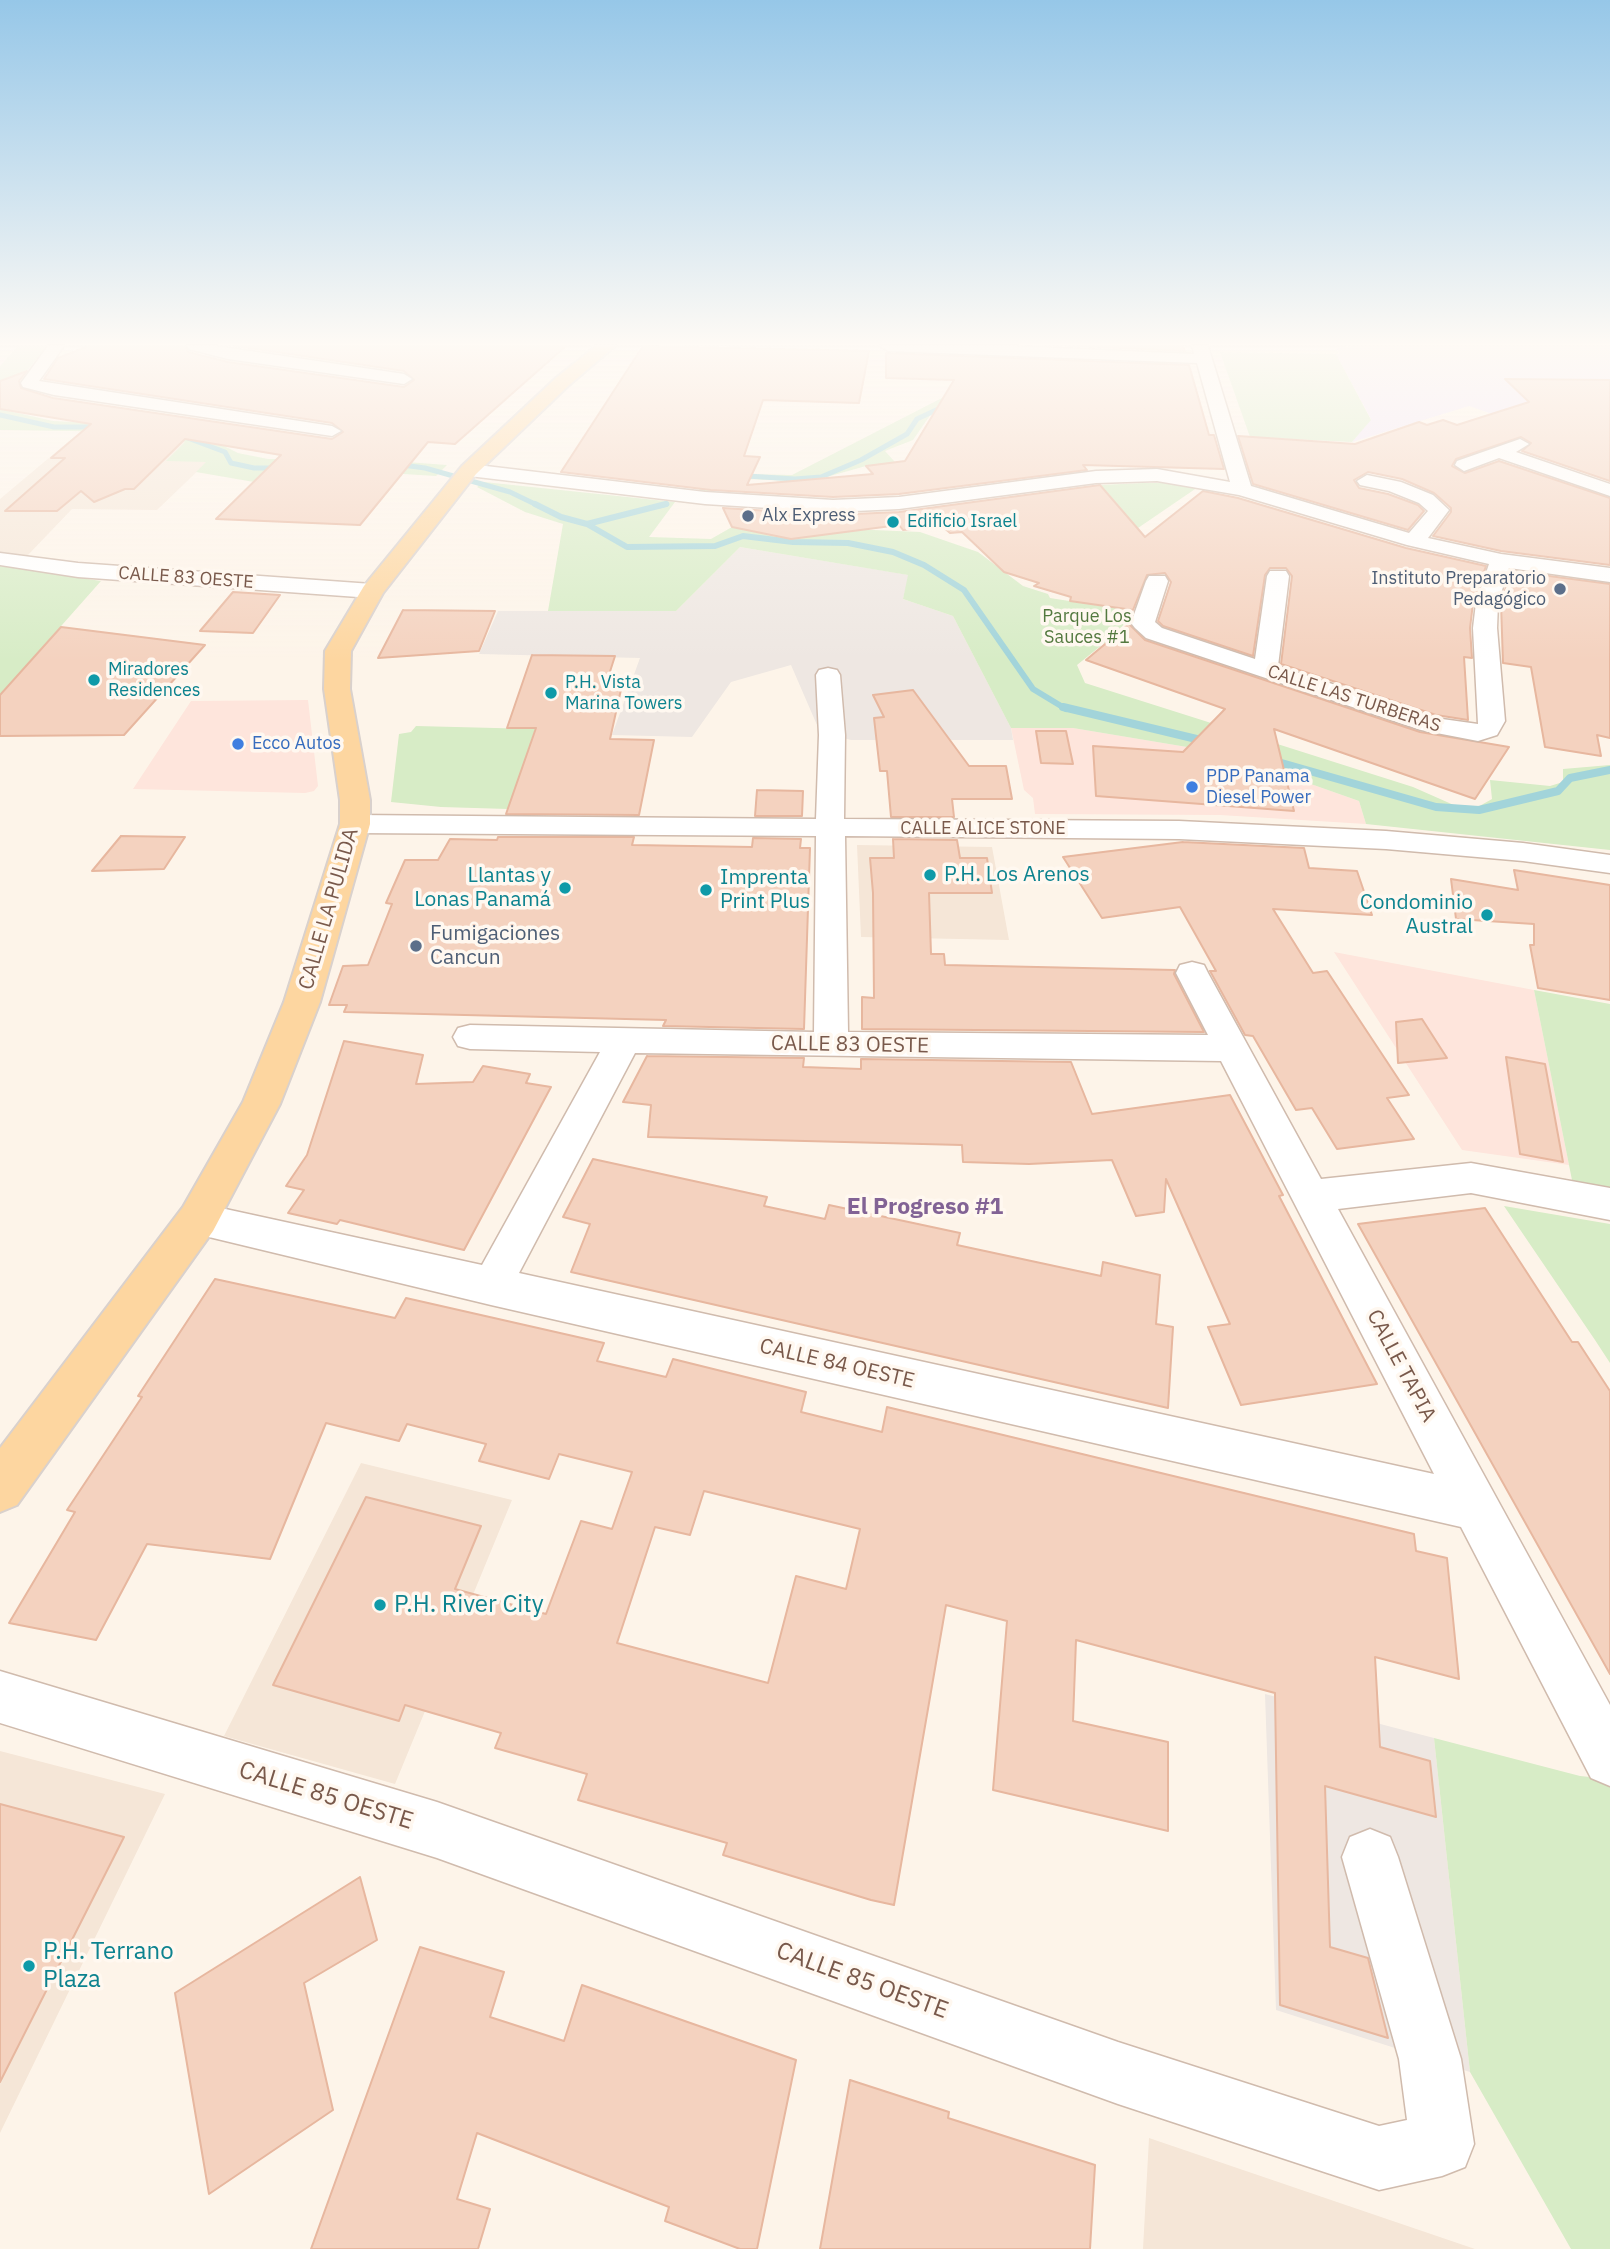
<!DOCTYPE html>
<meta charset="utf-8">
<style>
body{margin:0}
canvas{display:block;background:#fdf4e9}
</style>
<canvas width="1610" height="2249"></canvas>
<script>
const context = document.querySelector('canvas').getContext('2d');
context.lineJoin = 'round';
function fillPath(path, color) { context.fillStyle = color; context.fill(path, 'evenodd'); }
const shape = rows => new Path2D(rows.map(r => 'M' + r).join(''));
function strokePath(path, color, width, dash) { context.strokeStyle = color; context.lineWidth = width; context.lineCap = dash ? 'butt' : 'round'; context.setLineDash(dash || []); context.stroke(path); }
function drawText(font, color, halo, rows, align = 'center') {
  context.font = font + ' "IBM Plex Sans",sans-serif'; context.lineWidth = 7; context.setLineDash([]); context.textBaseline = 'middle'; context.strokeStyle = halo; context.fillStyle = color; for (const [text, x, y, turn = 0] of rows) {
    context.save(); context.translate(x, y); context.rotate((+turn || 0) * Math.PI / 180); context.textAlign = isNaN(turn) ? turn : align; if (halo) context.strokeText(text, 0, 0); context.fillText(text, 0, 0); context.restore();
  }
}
const residential = shape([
 [81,431,139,432,186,442,207,462,157,510,72,509,27,556,0,552,0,499],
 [857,845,992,847,1009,940,861,937],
 [361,1463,512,1500,395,1784,224,1736],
 [0,1751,165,1794,0,2133],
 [1149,2138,1475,2249,1143,2249]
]);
const commercial = shape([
 [308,700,318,786,314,791,305,793,133,789,191,701],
 [1011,728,1073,728,1223,753,1359,801,1366,824,1220,815,1035,814,1033,798,1024,790],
 [1334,952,1534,990,1569,1165,1462,1150]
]);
const industrial = shape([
 [740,547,909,575,903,599,953,616,1011,728,1013,740,851,740,820,732,791,665,731,682,692,737,612,735,640,658,479,654,498,611,676,611],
 [1265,1694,1434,1738,1470,2072,1276,2010]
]);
const education = shape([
 [1353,346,1610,346,1610,454,1469,406,1352,442,1371,419,1336,354,1339,354,1337,348]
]);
const green = shape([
 [18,346,48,346,18,381,0,382,0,366],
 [1220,352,1336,354,1371,420,1352,442,1250,437],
 [973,382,993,393,931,414,913,440,885,451,895,462,866,466,823,478,793,481,748,479,720,491,697,491,704,485,742,474,792,475],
 [0,409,53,421,151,426,216,442,238,453,268,459,365,459,447,465,436,476,371,472,287,483,254,482,196,472,206,462,166,461,185,442,139,432,0,430],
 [484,482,675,502,649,537,711,539,732,527,791,539,850,529,920,532,978,552,1023,586,1048,594,1050,598,1133,611,1119,631,1077,665,1085,683,1413,787,1456,806,1476,808,1492,799,1490,780,1550,786,1563,782,1563,769,1610,765,1610,850,1366,824,1359,801,1223,753,1073,728,1011,728,953,616,903,599,908,575,740,547,676,611,548,611,563,524,525,512,477,487],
 [1143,483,1182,483,1201,485,1138,528,1101,485],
 [0,566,101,581,0,695],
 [416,726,535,729,508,809,441,807,391,802,399,734,411,732],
 [1534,990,1610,1004,1610,1197,1574,1190],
 [1504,1206,1610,1224,1610,1363,1595,1340],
 [1434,1738,1580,1776,1610,1779,1610,2249,1571,2249,1470,2072]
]);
const streamFar2 = shape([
 [0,415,54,427,100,427],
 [185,437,225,452,231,463,254,468,281,468],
 [395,464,425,468,510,492,539,506],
 [739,479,747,476,795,479,821,477,861,460,907,434,917,419,949,404],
 [659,506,667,504]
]);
const streamFar1 = shape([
 [535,504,561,517,587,524,627,547,715,546,743,536,793,542,848,543,893,552,924,565,964,590,1033,689,1066,709],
 [587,524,666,504]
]);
const stream = shape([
 [1063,707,1209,742],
 [1271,760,1436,807,1479,810,1558,791,1570,778,1610,770]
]);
const building = shape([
 [89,346,185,346,188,352,228,362,404,387,414,380,404,371,236,346,566,346,455,444,428,442,360,525,216,519,281,455,185,439,134,489,125,489,94,502,81,491,57,511,5,511,65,458,51,458,91,424,0,409,0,381,27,371,19,381,21,388,53,398,332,439,343,432,332,423,44,379,58,358,89,346],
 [643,346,869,351,859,403,763,400,744,456,760,457,747,485,873,474,866,466,905,461,954,380,886,378,886,353,1189,365,1209,435,1214,435,1224,469,1083,465,1087,470,899,494,833,497,711,490,561,472,643,346],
 [1080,346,1183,346,1185,351,1080,346],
 [1505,379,1610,380,1610,481,1522,451,1531,443,1521,437,1456,459,1452,466,1465,473,1499,461,1610,498,1610,565,1501,551,1433,536,1451,512,1451,508,1434,493,1402,479,1368,472,1354,480,1359,488,1388,494,1418,505,1424,511,1408,530,1253,484,1238,436,1355,444,1419,422,1427,425,1443,420,1457,425,1529,402,1505,379],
 [1100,485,1145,537,1203,491,1238,498,1406,548,1486,566,1473,603,1470,628,1472,658,1464,657,1468,720,1436,715,1281,664,1292,576,1286,568,1270,568,1265,575,1253,656,1163,626,1158,621,1171,582,1165,573,1147,575,1133,610,1070,601,1071,597,1034,586,1039,583,1004,572,962,532,950,533,942,526,903,530,899,525,791,539,732,527,723,508,833,515,899,512,1100,485],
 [1511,571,1610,584,1610,738,1597,735,1601,756,1545,747,1531,667,1503,663,1501,603,1511,571],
 [233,592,280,595,253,633,200,631,233,592],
 [403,610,495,611,479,651,378,658,403,610],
 [1129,624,1145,640,1420,732,1509,747,1475,799,1274,729,1294,811,1096,796,1093,746,1183,752,1225,709,1086,660,1129,624],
 [61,627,205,645,124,735,0,736,0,695,61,627],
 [532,655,615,656,606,684,622,685,610,739,654,740,639,815,506,814,536,728,507,728,532,655],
 [913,690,969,766,1006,766,1012,799,952,799,954,817,891,817,887,771,880,771,874,718,884,717,873,695,913,690],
 [1036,731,1066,731,1073,764,1041,763,1036,731],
 [757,790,803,791,802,816,755,816,757,790],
 [121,836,185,837,164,869,92,871,121,836],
 [498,837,634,837,632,845,752,847,753,838,801,839,800,848,810,848,804,1029,663,1026,666,1020,344,1012,347,1005,329,1005,343,966,368,965,392,904,386,903,405,860,438,860,450,839,497,840,498,837],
 [893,839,957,840,960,858,987,858,992,893,929,893,931,954,944,954,945,965,1175,970,1174,974,1204,1032,862,1029,862,997,874,998,873,893,870,858,894,858,893,839],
 [1183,842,1304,848,1309,868,1357,871,1372,915,1273,909,1313,973,1327,971,1409,1095,1387,1098,1414,1139,1337,1149,1312,1108,1296,1110,1253,1036,1245,1035,1210,971,1216,971,1180,907,1102,918,1063,857,1183,842],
 [1514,870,1610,885,1610,1000,1538,988,1530,945,1534,945,1534,924,1456,919,1451,879,1518,890,1514,870],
 [1422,1019,1447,1058,1398,1063,1396,1022,1422,1019],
 [344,1041,423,1055,416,1084,473,1082,483,1066,530,1074,526,1083,551,1087,464,1250,340,1220,337,1224,288,1213,304,1190,286,1186,307,1155,344,1041],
 [647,1056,804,1058,803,1067,861,1069,861,1059,1071,1062,1092,1114,1230,1095,1283,1195,1279,1196,1377,1384,1241,1405,1208,1327,1230,1324,1166,1179,1164,1212,1136,1216,1112,1160,1029,1164,963,1162,962,1145,648,1137,651,1105,623,1102,647,1056],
 [1506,1057,1545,1064,1563,1162,1520,1154,1506,1057],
 [593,1159,767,1197,764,1206,825,1219,829,1205,960,1233,957,1245,1101,1276,1103,1262,1160,1275,1156,1324,1173,1327,1168,1408,571,1272,590,1224,563,1217,593,1159],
 [1485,1208,1572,1342,1578,1342,1610,1391,1610,1674,1358,1224,1485,1208],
 [215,1279,395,1318,406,1298,604,1343,597,1361,666,1377,673,1359,806,1392,801,1412,882,1432,887,1407,1414,1534,1416,1551,1447,1558,1459,1679,1375,1657,1380,1747,1430,1761,1436,1817,1325,1786,1330,1947,1368,1958,1388,2038,1280,2005,1275,1693,1076,1640,1073,1721,1168,1742,1168,1831,993,1790,1007,1621,946,1605,894,1905,871,1900,723,1855,727,1843,578,1800,587,1774,495,1748,501,1733,405,1705,399,1721,273,1685,366,1497,481,1526,455,1589,546,1614,581,1521,612,1529,632,1472,559,1454,549,1479,479,1461,486,1444,407,1424,399,1441,326,1423,270,1559,147,1544,96,1640,9,1623,75,1512,67,1510,142,1397,138,1396,215,1279],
 [704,1491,860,1529,846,1589,796,1576,768,1683,617,1643,655,1527,690,1535,704,1491],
 [0,1804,124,1837,0,2082,0,1804],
 [360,1877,377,1940,304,1983,333,2110,209,2194,175,1993,360,1877],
 [420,1947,504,1972,490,2017,564,2041,582,1985,796,2060,757,2249,740,2249,665,2221,669,2207,477,2133,457,2199,490,2209,478,2249,311,2249,420,1947],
 [850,2080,949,2112,948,2118,1095,2165,1090,2249,820,2249,850,2080]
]);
const minor = shape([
 [48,346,64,346,39,381,332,426,341,431,332,436,54,395,23,387,21,383,48,346],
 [187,346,216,346,404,374,412,379,404,384,228,359,189,349,187,346],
 [880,346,1012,346,1194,354,1192,346,1208,346,1251,486,1409,533,1428,511,1419,503,1389,491,1360,485,1357,481,1367,475,1401,482,1433,495,1449,510,1428,538,1501,554,1610,568,1610,582,1509,568,1498,603,1497,628,1505,721,1497,735,1478,741,1421,730,1146,638,1135,628,1131,623,1146,581,1149,576,1165,576,1168,581,1155,622,1162,628,1255,659,1267,576,1270,571,1286,571,1289,576,1278,666,1435,718,1478,724,1473,628,1476,603,1489,564,1407,545,1239,495,1157,481,1096,483,899,509,833,512,705,504,469,476,459,470,469,464,705,492,833,500,899,497,1096,471,1157,469,1230,482,1197,363,888,351,880,346],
 [1520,439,1529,444,1516,452,1610,484,1610,496,1499,458,1464,471,1455,465,1457,461,1520,439],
 [0,553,78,563,372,584,380,586,383,591,380,596,372,598,78,577,0,565,0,553],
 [828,668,837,670,840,675,845,735,844,819,1179,821,1386,831,1523,843,1610,855,1610,873,1523,861,1386,849,1179,839,845,836,848,1032,1208,1035,1176,973,1180,965,1192,962,1204,965,1208,973,1321,1179,1471,1163,1610,1188,1610,1220,1471,1193,1338,1209,1610,1705,1610,1786,1591,1778,1461,1527,491,1305,184,1231,178,1219,184,1207,198,1203,482,1265,600,1052,470,1049,458,1046,453,1037,458,1028,470,1025,814,1032,816,836,355,833,345,830,341,824,345,818,355,815,816,819,819,735,816,675,819,670,828,668],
 [635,1053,1221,1061,1434,1474,519,1273,635,1053],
 [0,1671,437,1802,1118,2042,1379,2126,1407,2120,1399,2059,1342,1857,1350,1837,1370,1829,1390,1837,1398,1857,1461,2059,1474,2144,1465,2167,1442,2176,1379,2190,1118,2104,437,1858,0,1723,0,1671]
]);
const major = shape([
 [596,346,615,346,568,386,476,474,383,593,351,651,350,689,370,800,370,824,320,1002,280,1104,213,1231,17,1505,0,1512,0,1448,183,1207,243,1102,284,1002,340,824,340,800,324,689,325,651,364,586,462,466,556,378,596,346]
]);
const markers = [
 [748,516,7,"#5c6f8a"],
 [893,522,7,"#0f9aa8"],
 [1560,589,7,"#5c6f8a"],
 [94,680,7,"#0f9aa8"],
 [551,693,7,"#0f9aa8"],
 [238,744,7,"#3f7fe0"],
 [1192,787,7,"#3f7fe0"],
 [930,875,7,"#0f9aa8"],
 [565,888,7,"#0f9aa8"],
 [706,890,7,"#0f9aa8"],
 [1487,915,7,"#0f9aa8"],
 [416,946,7,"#5c6f8a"],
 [380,1605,7,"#0f9aa8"],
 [29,1966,7,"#0f9aa8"]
];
const farServicenames = [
 ["Alx Express",762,516],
 ["Instituto Preparatorio",1546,579,"right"],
 ["Pedagógico",1546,600,"right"]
];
const farCulturenames = [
 ["Edificio Israel",907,522],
 ["Miradores",108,670],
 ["Residences",108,691],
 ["P.H. Vista",565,683],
 ["Marina Towers",565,704]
];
const farStreetnames = [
 ["CALLE 83 OESTE",186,578,4],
 ["CALLE LAS TURBERAS",1354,699,18],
 ["CALLE ALICE STONE",983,829]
];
const farParknames = [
 ["Parque Los",1087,617],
 ["Sauces #1",1087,638]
];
const farShopnames = [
 ["Ecco Autos",252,744],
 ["PDP Panama",1206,777],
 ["Diesel Power",1206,798]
];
const cultureNames = [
 ["P.H. Los Arenos",944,875],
 ["Llantas y",551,876,"right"],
 ["Lonas Panamá",551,900,"right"],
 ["Imprenta",720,878],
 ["Print Plus",720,902],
 ["Condominio",1473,903,"right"],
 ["Austral",1473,927,"right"]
];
const streetNames = [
 ["CALLE LA PULIDA",329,909,-74],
 ["CALLE 83 OESTE",850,1045,1],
 ["CALLE 84 OESTE",837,1364,13],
 ["CALLE TAPIA",1401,1366,62]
];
const serviceNames = [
 ["Fumigaciones",430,934],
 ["Cancun",430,958]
];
const neighbourhoodNames = [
 ["El Progreso #1",925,1207]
];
const nearCulturenames = [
 ["P.H. River City",394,1605],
 ["P.H. Terrano",43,1952],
 ["Plaza",43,1980]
];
const nearStreetnames = [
 ["CALLE 85 OESTE",326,1796,17],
 ["CALLE 85 OESTE",862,1981,20]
];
fillPath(residential, '#f5e6d7');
fillPath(commercial, '#fee5dc');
fillPath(industrial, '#eee7e2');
fillPath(education, '#f1e5fa');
fillPath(green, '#d7ecc6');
strokePath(streamFar2, '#a2d4da', 5);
strokePath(streamFar1, '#a2d4da', 6);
strokePath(stream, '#a2d4da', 8);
fillPath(building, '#f4d2bf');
strokePath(building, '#e7b79f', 2);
strokePath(minor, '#d0bbad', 3);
strokePath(major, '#d9d1cd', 4);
fillPath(minor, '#fff');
fillPath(major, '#fdd6a0');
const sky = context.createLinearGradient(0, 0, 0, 661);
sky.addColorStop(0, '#96c7e8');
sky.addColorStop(0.52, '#fefaf5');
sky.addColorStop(1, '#fefaf500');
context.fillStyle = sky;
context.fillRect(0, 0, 1610, 661);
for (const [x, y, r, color] of markers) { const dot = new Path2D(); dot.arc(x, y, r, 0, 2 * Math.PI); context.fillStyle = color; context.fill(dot); strokePath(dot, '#fff8f0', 2.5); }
drawText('18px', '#4e5e75', '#fff8f0', farServicenames, 'left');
drawText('18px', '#0d838f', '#fff8f0', farCulturenames, 'left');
drawText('18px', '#79594b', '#fff8f0', farStreetnames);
drawText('18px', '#53793f', '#fff8f0', farParknames);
drawText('18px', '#366cbe', '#fff8f0', farShopnames, 'left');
drawText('21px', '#0d838f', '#fff8f0', cultureNames, 'left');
drawText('21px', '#79594b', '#fff8f0', streetNames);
drawText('21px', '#4e5e75', '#fff8f0', serviceNames, 'left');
drawText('bold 23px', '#826395', '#fff8f0', neighbourhoodNames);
drawText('24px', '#0d838f', '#fff8f0', nearCulturenames, 'left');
drawText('24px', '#79594b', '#fff8f0', nearStreetnames);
</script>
